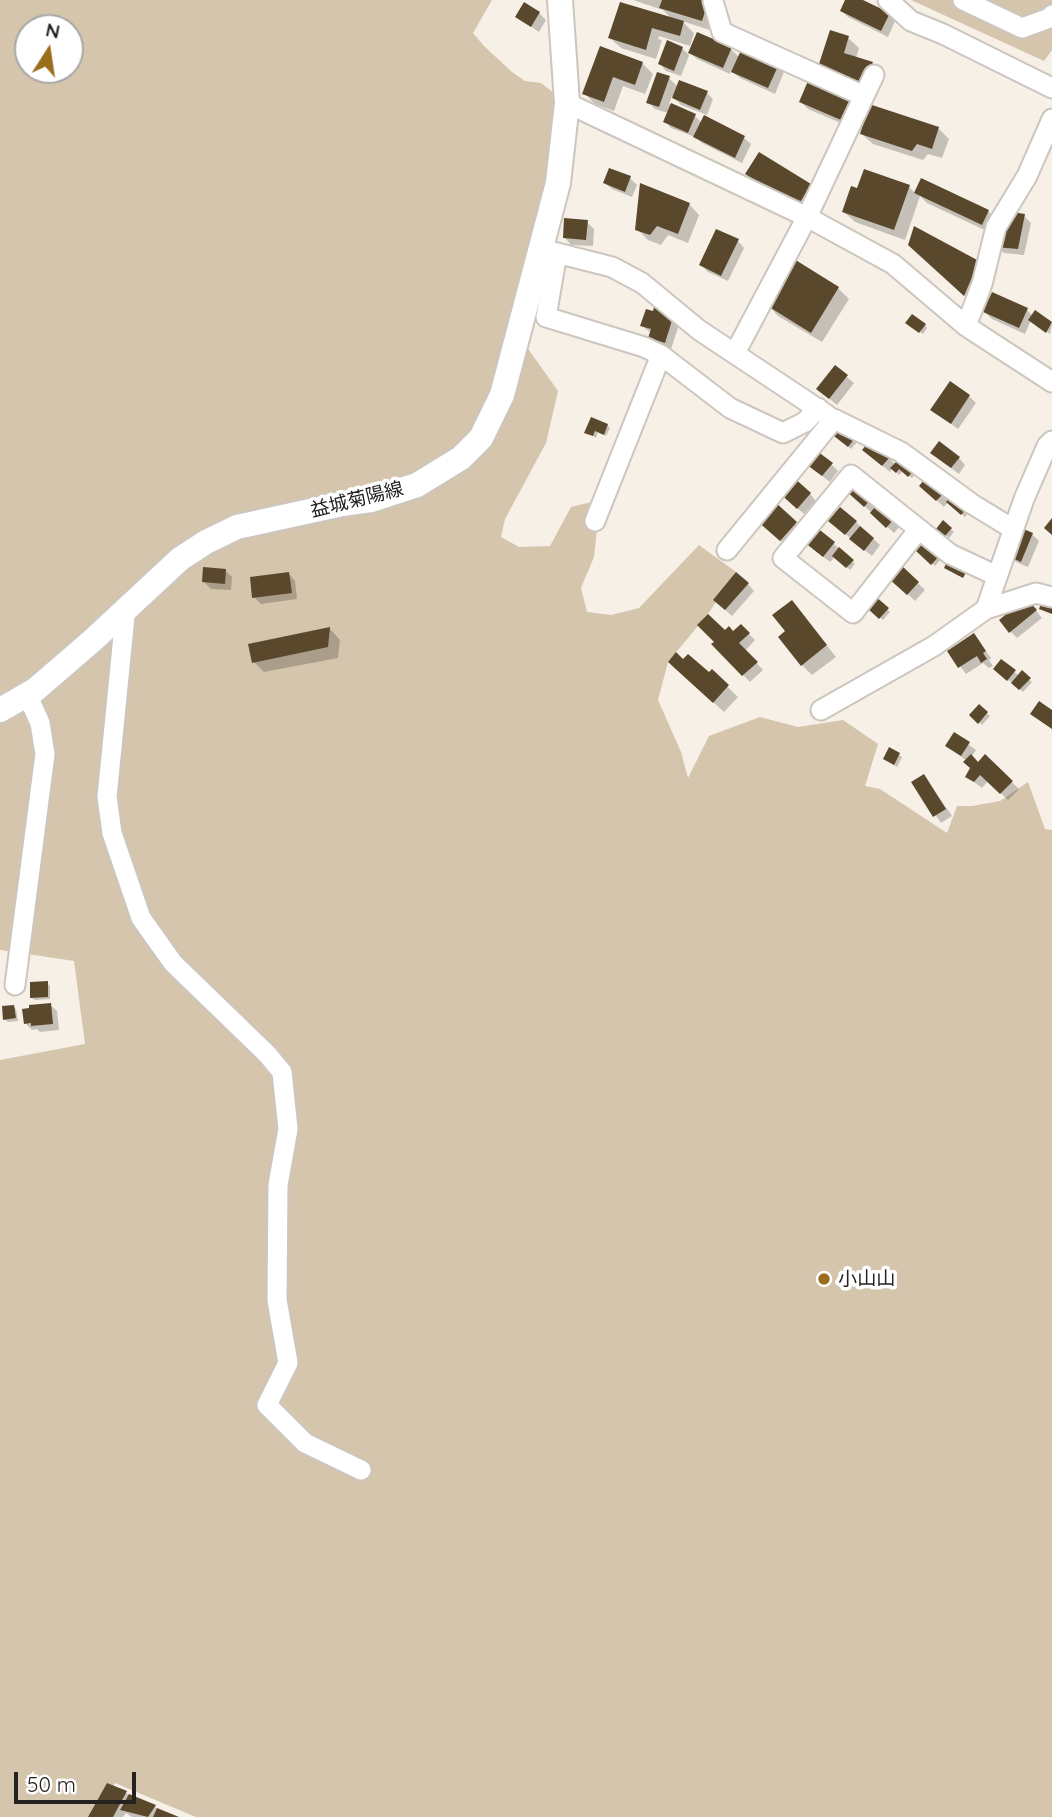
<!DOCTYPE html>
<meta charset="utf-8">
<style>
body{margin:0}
#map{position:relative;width:1052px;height:1817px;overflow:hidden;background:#f6f0e7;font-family:Quicksand,sans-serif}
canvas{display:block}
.north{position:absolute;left:14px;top:14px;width:70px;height:70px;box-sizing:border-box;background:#fff;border:2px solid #a7a7a5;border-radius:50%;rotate:12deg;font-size:19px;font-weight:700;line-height:28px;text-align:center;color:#24221f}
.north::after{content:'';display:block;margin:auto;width:24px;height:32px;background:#9a6e1d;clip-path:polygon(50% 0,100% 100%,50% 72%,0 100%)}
.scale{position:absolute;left:14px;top:1772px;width:122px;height:32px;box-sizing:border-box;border:4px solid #24221f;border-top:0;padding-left:9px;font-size:21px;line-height:24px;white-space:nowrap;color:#24221f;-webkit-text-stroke:5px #fff;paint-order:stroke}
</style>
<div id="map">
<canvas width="1052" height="1817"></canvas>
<div class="north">N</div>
<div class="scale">50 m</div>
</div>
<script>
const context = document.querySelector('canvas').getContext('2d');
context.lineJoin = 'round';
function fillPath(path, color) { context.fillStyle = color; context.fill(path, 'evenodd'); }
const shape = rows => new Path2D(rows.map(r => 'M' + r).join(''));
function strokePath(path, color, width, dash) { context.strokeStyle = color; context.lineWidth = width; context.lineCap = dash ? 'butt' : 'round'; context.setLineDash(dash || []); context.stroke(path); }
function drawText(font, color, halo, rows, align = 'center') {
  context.font = font + ' Quicksand,"Noto Sans JP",sans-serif'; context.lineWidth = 7; context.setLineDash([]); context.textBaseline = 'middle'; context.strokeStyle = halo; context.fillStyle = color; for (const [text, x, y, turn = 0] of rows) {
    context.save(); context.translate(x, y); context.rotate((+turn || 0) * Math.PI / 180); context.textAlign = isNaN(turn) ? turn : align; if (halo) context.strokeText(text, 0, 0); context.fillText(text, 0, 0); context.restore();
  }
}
const green = shape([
 [0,0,492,0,473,33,484,46,512,72,525,81,541,83,567,103,519,336,558,391,546,443,505,519,501,537,519,547,550,546,571,507,600,500,594,557,581,588,587,612,611,615,639,608,699,545,736,572,708,614,668,662,658,700,681,752,688,778,709,736,760,717,798,727,843,720,878,744,865,786,880,789,947,833,957,806,972,806,1000,801,1028,782,1045,829,1052,830,1052,1817,196,1817,115,1783,92,1817,0,1817,0,1060,85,1044,74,961,0,950],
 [28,28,70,28,70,70,28,70],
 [911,0,1052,0,1052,50,1044,61]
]);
const shadow = shape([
 [633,0,712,0,713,31,682,21,694,33,690,46,659,36,658,39,662,40,656,59,621,48,610,38,673,20,663,10],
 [847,0,859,0,889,14,895,21,888,37,848,17,842,11],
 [539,13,546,20,539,32,517,17],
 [698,34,731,49,740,58,778,66,784,72,775,94,740,78,731,70,730,74,697,59,690,53,681,76,666,71,660,64,682,48,689,55],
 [848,38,859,48,856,58,872,64,882,74,876,95,830,80],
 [601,48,642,63,653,74,645,94,623,86,614,111,595,104,585,94],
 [669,78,678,87,707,93,713,99,707,115,681,105,672,96,669,104,695,116,702,123,705,118,744,138,751,144,742,163,702,143,695,137,671,128,665,121,668,113,655,109,648,102],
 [849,101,856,107,848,126,808,109,801,102],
 [938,128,949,139,942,158,928,154,923,160,873,144,862,134],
 [759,154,810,185,821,196,809,216,758,184,747,174],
 [630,178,637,185,632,197,612,189,605,183],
 [909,187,916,194,988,211,998,222,993,234,927,203,920,196,905,240,855,222,844,212],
 [689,204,699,215,688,243,668,235,661,245,648,240,637,229],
 [1024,216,1031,223,1024,255,1004,253,997,246],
 [587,222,594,229,593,246,571,245,565,238],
 [738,241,744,248,728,281,708,272,701,265],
 [921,255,978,262,975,305],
 [838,288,849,299,822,342,778,316,768,305],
 [1026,309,1033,316,1036,313,1052,324,1050,334,1031,320,1025,334,992,319,985,312],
 [654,313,680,322,671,349,657,345,650,338,651,333,642,326],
 [911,325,925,325,927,328,923,334],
 [835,367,854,383,837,405,825,395],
 [969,396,976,403,958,429,932,410],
 [607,425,610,428,606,436,598,432,596,438,586,432],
 [838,426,857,442,851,449,833,433],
 [871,456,889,458,896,465,918,471,912,478,903,471,899,475,892,468,890,472],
 [959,458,965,465,959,474,939,459],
 [831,464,838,471,830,482,812,468],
 [928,478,971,510,965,517,948,502,944,507,928,492],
 [854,484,901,525,894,533,848,491],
 [810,494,816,501,804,514,786,498],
 [774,504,803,530,788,547,765,527],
 [856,522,880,545,872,556,837,527],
 [943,523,954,532,949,538,938,528],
 [1032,534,1039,541,1028,567,1016,562,1009,556],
 [833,543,855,564,850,570,835,557,830,562,813,549],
 [918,551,942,558,935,566],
 [901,567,925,590,915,601,891,578],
 [225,570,232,577,231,590,211,589,204,582],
 [289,574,295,581,297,599,261,604,254,597],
 [748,584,754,591,732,616,722,607],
 [876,598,890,612,883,620,868,607],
 [792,602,836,657,812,675,802,665,787,632],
 [1033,607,1042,618,1017,638,1010,631],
 [741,626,755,640,745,651,763,670,750,682,713,644,726,633,733,633],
 [330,629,340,640,338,658,264,672,254,662],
 [974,635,991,658,989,660,993,666,989,668,983,663,966,674,949,651],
 [684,661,709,675,712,672,738,697,724,712,680,672],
 [1002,661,1019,676,1022,673,1032,682,1023,692,995,669],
 [979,706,990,716,982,725,971,715],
 [954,734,976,750,971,757,979,764,985,757,1019,789,1008,800,988,781,982,788,967,777,972,768,967,761,947,746],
 [899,755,902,757,897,767,885,759],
 [924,776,952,816,941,823,913,783],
 [47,983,50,986,50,999,35,1000,32,998],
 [50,1005,57,1011,59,1030,40,1032,37,1029,32,1030,25,1023],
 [13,1006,16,1009,18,1021,8,1022,5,1019],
 [108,1786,126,1793,175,1817,132,1817,126,1813,123,1817,90,1817]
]);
const building = shape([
 [662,0,709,0,702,21,659,8],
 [845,0,863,0,890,13,881,31,840,11],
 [524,2,540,12,531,27,515,17],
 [620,2,684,21,680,36,652,28,646,50,608,38],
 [830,30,849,36,844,53,873,62,865,85,817,70],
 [697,32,732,47,723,68,688,53],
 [667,40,683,47,674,71,658,64],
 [600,46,643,62,635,85,613,77,604,102,582,94],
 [742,48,779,64,768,88,731,72],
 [657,72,670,76,659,107,646,103],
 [679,80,708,91,700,110,672,98],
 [808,81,850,99,841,120,799,102],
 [671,103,696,114,688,133,663,122],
 [869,104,939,127,932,149,917,144,912,151,860,134],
 [704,115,745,136,735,158,693,137],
 [759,152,811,184,798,206,745,174],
 [609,168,631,176,625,192,603,183],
 [864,169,910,185,894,230,842,212,851,186,857,188],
 [921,178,989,210,982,225,914,193],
 [640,183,690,203,678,234,657,226,650,235,635,230],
 [1006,211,1025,214,1018,249,995,247],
 [564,218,588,220,586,240,563,238],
 [914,226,979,261,964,296,908,245],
 [716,229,739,239,721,276,699,265],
 [794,259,839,287,811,333,766,305],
 [992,292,1028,308,1019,328,983,312],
 [654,307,674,314,665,343,648,338,651,329,640,326,646,309,653,311],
 [1035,310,1052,322,1046,333,1028,320],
 [912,314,926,324,919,333,905,323],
 [835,365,848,375,829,399,816,389],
 [950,381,970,395,951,424,930,410],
 [591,417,608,424,604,435,595,431,593,436,584,433],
 [838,424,855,438,848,447,830,433],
 [870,440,890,457,882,466,862,450],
 [939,441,960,457,951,468,930,453],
 [813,448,833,463,822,476,803,462],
 [903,455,917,467,908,477,899,469,896,473,890,468],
 [791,475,811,493,797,509,777,491],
 [928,475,946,491,936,501,919,486],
 [854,481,872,498,864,507,846,491],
 [953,493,969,506,961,515,946,502],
 [774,501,797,522,780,541,756,520],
 [879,502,896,517,886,528,870,513],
 [840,507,857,521,845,535,828,521],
 [1052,518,1052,535,1044,528],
 [943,520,952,528,945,536,936,529],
 [860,526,874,538,864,551,849,539],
 [816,527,835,542,823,557,804,542],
 [1019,527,1033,533,1021,562,1007,556],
 [925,541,941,554,931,565,916,551],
 [839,547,854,560,846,568,832,556],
 [949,557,969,567,963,578,944,568],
 [901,565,919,582,907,595,888,578],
 [203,567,226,569,225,584,202,582],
 [289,572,292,593,252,598,250,577],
 [736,572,749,583,725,610,713,600],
 [875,596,889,608,879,619,866,607],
 [1026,598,1037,610,1009,633,999,620],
 [792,600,827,645,801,666,778,637,785,631,772,615],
 [1042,601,1052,605,1052,614,1039,609],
 [708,614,725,630,729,626,733,631,741,624,750,633,739,643,758,662,742,676,711,644,714,642,697,625],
 [330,627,328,647,252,663,248,644],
 [974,633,986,651,983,653,987,659,981,663,977,656,958,668,947,651],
 [676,652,683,659,688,654,709,672,712,669,729,685,713,703,668,662],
 [1001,659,1016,670,1007,681,993,669],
 [1022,670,1031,678,1019,690,1011,683],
 [1039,701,1052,710,1052,729,1030,714],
 [979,704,988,712,978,724,969,715],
 [954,732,970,742,961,756,945,746],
 [889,747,900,753,894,765,883,759],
 [971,754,978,762,985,754,1013,781,1000,794,980,775,974,782,965,777,970,768,963,762],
 [924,774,946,809,933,817,911,782],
 [48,981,48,997,30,998,30,982],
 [51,1003,53,1024,31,1026,31,1023,24,1024,22,1009,29,1008,29,1005],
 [14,1005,16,1018,3,1020,2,1006],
 [107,1783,127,1791,113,1817,88,1817],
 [129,1794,156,1805,148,1817,120,1810],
 [157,1808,179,1817,153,1817]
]);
const minor = shape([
 [888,0,911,21,943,34,1052,88],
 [963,0,1022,28,1050,18,1052,15],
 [713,1,722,32,864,96],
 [567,103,807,217,893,264,966,326,1052,382],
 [545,250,612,267,642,283,699,330,827,415],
 [557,253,546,317,644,347,661,355,730,408,783,433,805,422,818,408],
 [966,326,982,284,996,227,1027,176,1052,119],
 [735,353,807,217,874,75],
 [595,521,661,355],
 [919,529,853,613,783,558,851,475,950,554,997,576],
 [727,550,834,419,901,452,972,504,1013,529],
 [126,606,107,797,112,833,141,918,173,963,267,1054,282,1072,288,1129,278,1185,277,1300,288,1363,267,1405,305,1443,361,1470],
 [986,609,1024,499,1047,446,1052,441],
 [821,710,934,646,986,609,1036,593,1052,597],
 [15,985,45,754,40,723,27,694]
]);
const major = shape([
 [0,710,35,690,93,640,180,559,206,542,237,527,342,504,371,500,417,485,461,458,481,438,502,395,558,183,567,103,560,0]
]);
const markers = [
 [824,1279,7,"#9a6e1d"]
];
const streetNames = [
 ["益城菊陽線",357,500,-14]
];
const poiNames = [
 ["小山山",838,1279]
];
fillPath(green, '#d5c5ad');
fillPath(shadow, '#0003');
fillPath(building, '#5a482c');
strokePath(minor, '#ccc6be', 23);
strokePath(major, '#ccc6be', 28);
strokePath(minor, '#fff', 19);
strokePath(major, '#fff', 24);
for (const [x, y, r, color] of markers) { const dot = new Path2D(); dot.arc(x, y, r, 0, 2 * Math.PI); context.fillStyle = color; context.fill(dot); strokePath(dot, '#fff', 2.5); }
drawText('19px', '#24221f', '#fff', streetNames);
drawText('19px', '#24221f', '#fff', poiNames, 'left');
</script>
